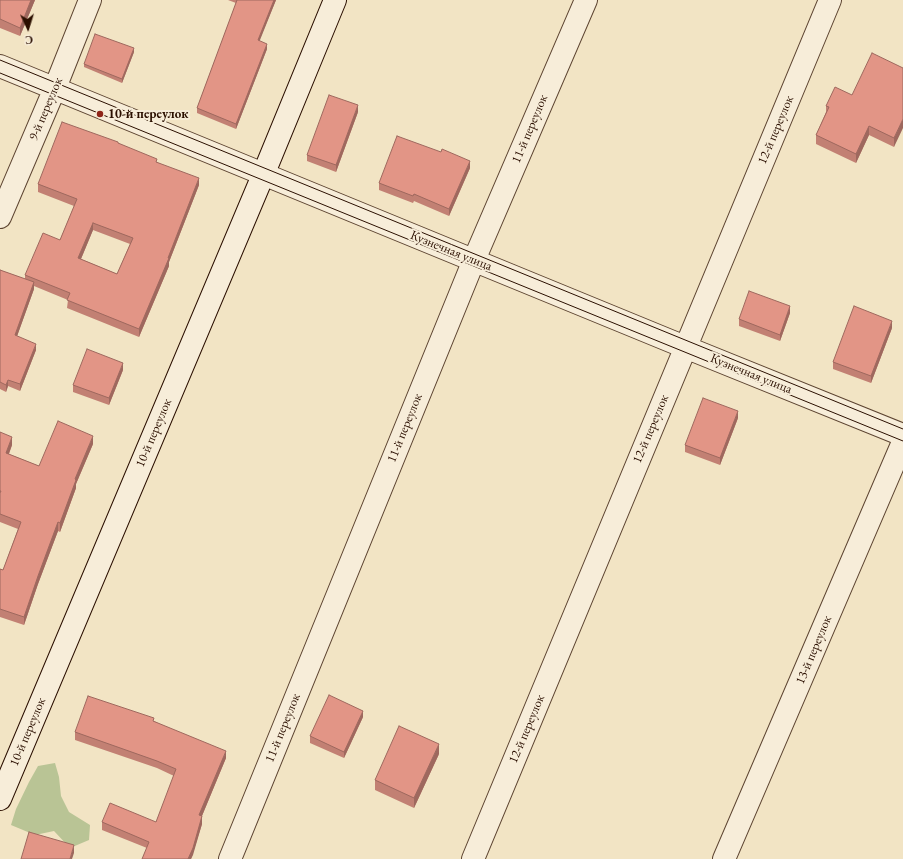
<!DOCTYPE html>
<meta charset="utf-8">
<style>
body{margin:0}
#map{position:relative;width:903px;height:859px;overflow:hidden;background:#f2e4c4;font-family:"EB Garamond",serif}
canvas{display:block}
.north{position:absolute;left:8px;top:8px;width:40px;height:40px;-webkit-text-stroke:3px #f7edd9;paint-order:stroke;rotate:176deg;font-size:11px;font-weight:700;line-height:16px;text-align:center;color:#2b0f00}
.north::after{content:'';display:block;margin:auto;width:14px;height:18px;background:#2b0f00;clip-path:polygon(50% 0,100% 100%,50% 72%,0 100%)}
</style>
<div id="map">
<canvas width="903" height="859"></canvas>
<div class="north">С</div>
</div>
<script>
const context = document.querySelector('canvas').getContext('2d');
context.lineJoin = 'round';
function fillPath(path, color) { context.fillStyle = color; context.fill(path, 'evenodd'); }
const shape = rows => new Path2D(rows.map(r => 'M' + r).join(''));
function strokePath(path, color, width, dash) { context.strokeStyle = color; context.lineWidth = width; context.lineCap = dash ? 'butt' : 'round'; context.setLineDash(dash || []); context.stroke(path); }
function drawText(font, color, halo, rows, align = 'center') {
  context.font = font + ' "EB Garamond",serif'; context.lineWidth = 4; context.setLineDash([]); context.textBaseline = 'middle'; context.strokeStyle = halo; context.fillStyle = color; for (const [text, x, y, turn = 0] of rows) {
    context.save(); context.translate(x, y); context.rotate((+turn || 0) * Math.PI / 180); context.textAlign = isNaN(turn) ? turn : align; if (halo) context.strokeText(text, 0, 0); context.fillText(text, 0, 0); context.restore();
  }
}
const green = shape([
 [55,763,59,777,61,796,69,812,90,825,89,840,70,848,54,831,35,835,11,825,16,809,29,782,38,766]
]);
const street = shape([
 [0,66,685,347,903,435],
 [0,217,55,88,90,0],
 [230,859,474,260,586,0],
 [473,859,830,0],
 [724,859,903,442]
]);
const secondary = shape([
 [0,799,261,180,335,0]
]);
const tram = shape([
 [0,60,903,429],
 [0,73,903,441]
]);
const wall = shape([
 [0,0,35,0,20,36,0,28],
 [228,0,276,0,259,41,267,49,236,129,197,113,197,108,236,3],
 [134,52,122,83,84,67,84,64],
 [903,68,894,147,869,135,856,163,816,144,816,135,826,112,826,106,852,95],
 [358,112,336,172,307,161,307,155],
 [118,143,157,162,199,185,169,262,169,266,139,337,67,308,68,300,34,286,34,289,17,336,36,350,20,391,8,386,6,392,0,389,0,270,25,279,25,275,60,240,74,206,38,192,38,184],
 [93,230,130,244,117,274,81,259],
 [470,168,449,216,414,201,413,203,379,190,379,183],
 [790,313,780,341,739,326,739,319],
 [892,328,871,383,833,369,833,362],
 [123,370,109,405,73,392,73,385],
 [738,418,720,465,685,452,685,445],
 [0,432,12,445,9,454,39,466,93,444,76,484,76,488,60,532,58,531,38,584,24,625,0,617,0,569,3,570,18,529,0,522],
 [363,717,344,758,310,743,310,736],
 [154,721,226,758,202,816,202,824,191,859,142,859,147,848,102,830,102,822,156,822,174,776,157,768,75,740,75,732],
 [439,754,414,808,375,790,375,780]
]);
const shadedWall = shape([
 [31,0,35,0,20,36,20,28],
 [274,0,276,0,258,45,258,40],
 [267,44,267,49,236,129,236,124],
 [134,48,134,52,122,83,122,79],
 [358,105,358,112,336,172,336,165],
 [903,119,903,128,894,147,894,138],
 [869,126,869,135,856,163,856,154],
 [470,161,470,168,449,216,449,209],
 [199,178,199,185,169,262,169,266,139,337,139,329,168,258],
 [93,223,93,230,78,266,78,258],
 [34,282,34,289,15,342,15,335],
 [790,306,790,313,780,341,780,335],
 [892,321,892,328,871,383,871,376],
 [36,344,36,350,20,391,20,384],
 [123,363,123,370,109,405,109,398],
 [8,380,8,386,6,392,6,385],
 [738,411,738,418,720,465,720,458],
 [93,436,93,444,76,484,76,488,60,532,60,523,75,479],
 [12,437,12,445,6,461,6,453],
 [58,522,58,531,38,584,38,576],
 [38,576,38,584,24,625,24,617],
 [363,711,363,717,344,758,344,752],
 [439,744,439,754,414,808,414,798],
 [226,751,226,758,199,823,199,815],
 [202,816,202,824,193,855,191,859,188,859],
 [74,845,74,853,72,859,70,859]
]);
const building = shape([
 [0,0,31,0,20,28,0,19,0,0],
 [237,0,274,0,258,40,267,44,236,124,197,108,237,0],
 [95,34,134,48,122,79,84,64,95,34],
 [872,53,903,68,903,119,894,138,869,126,856,154,816,135,829,107,826,106,835,87,852,95,872,53],
 [329,95,358,105,336,165,307,155,329,95],
 [62,122,118,142,118,143,157,159,156,162,199,178,168,258,169,258,139,329,67,300,70,293,25,275,43,233,60,240,77,199,38,184,62,122],
 [93,223,133,238,117,274,78,258,93,223],
 [397,136,441,152,442,149,470,161,449,209,414,194,413,196,379,183,397,136],
 [0,270,34,282,15,335,36,344,20,384,8,380,6,385,0,382,0,270],
 [749,291,790,306,780,335,739,319,749,291],
 [854,306,892,321,871,376,833,362,854,306],
 [87,349,123,363,109,398,73,385,87,349],
 [703,398,738,411,720,458,685,445,703,398],
 [58,421,93,436,75,479,76,480,60,523,58,522,38,576,24,617,0,609,0,569,3,570,21,522,0,514,0,493,1,491,0,491,0,432,12,437,6,453,39,466,58,421],
 [329,695,363,711,344,752,310,736,329,695],
 [88,696,154,718,153,721,226,751,199,815,202,816,193,848,188,859,142,859,149,842,102,822,110,803,156,822,176,769,157,761,75,732,88,696],
 [399,726,439,744,414,798,375,780,399,726],
 [29,832,74,845,70,859,21,859,29,832]
]);
const markers = [
 [100,114,4,"#8f2418"]
];
const streetNames = [
 ["9-й переулок",46,109,-67],
 ["11-й переулок",530,129,-67],
 ["12-й переулок",776,130,-67],
 ["Кузнечная улица",451,251,22],
 ["Кузнечная улица",751,374,22],
 ["11-й переулок",405,428,-68],
 ["12-й переулок",651,429,-67],
 ["10-й переулок",154,433,-67],
 ["13-й переулок",814,650,-67],
 ["11-й переулок",283,728,-68],
 ["12-й переулок",527,729,-67],
 ["10-й переулок",28,732,-67]
];
const poiNames = [
 ["10-й переулок",108,114]
];
fillPath(green, '#b9c495');
strokePath(street, '#5d4431', 24);
strokePath(secondary, '#2b0f00', 24);
strokePath(street, '#f7edd9', 22);
strokePath(secondary, '#f7edd9', 22);
strokePath(tram, '#2b0f00', 1);
fillPath(wall, '#c28073');
fillPath(shadedWall, '#9e685e');
fillPath(building, '#e29586');
strokePath(building, '#9e685e', 1);
for (const [x, y, r, color] of markers) { const dot = new Path2D(); dot.arc(x, y, r, 0, 2 * Math.PI); context.fillStyle = color; context.fill(dot); strokePath(dot, '#f7edd9', 1.5); }
drawText('13px', '#2b0f00', '#f7edd9', streetNames);
drawText('bold 13px', '#2b0f00', '#f7edd9', poiNames, 'left');
</script>
